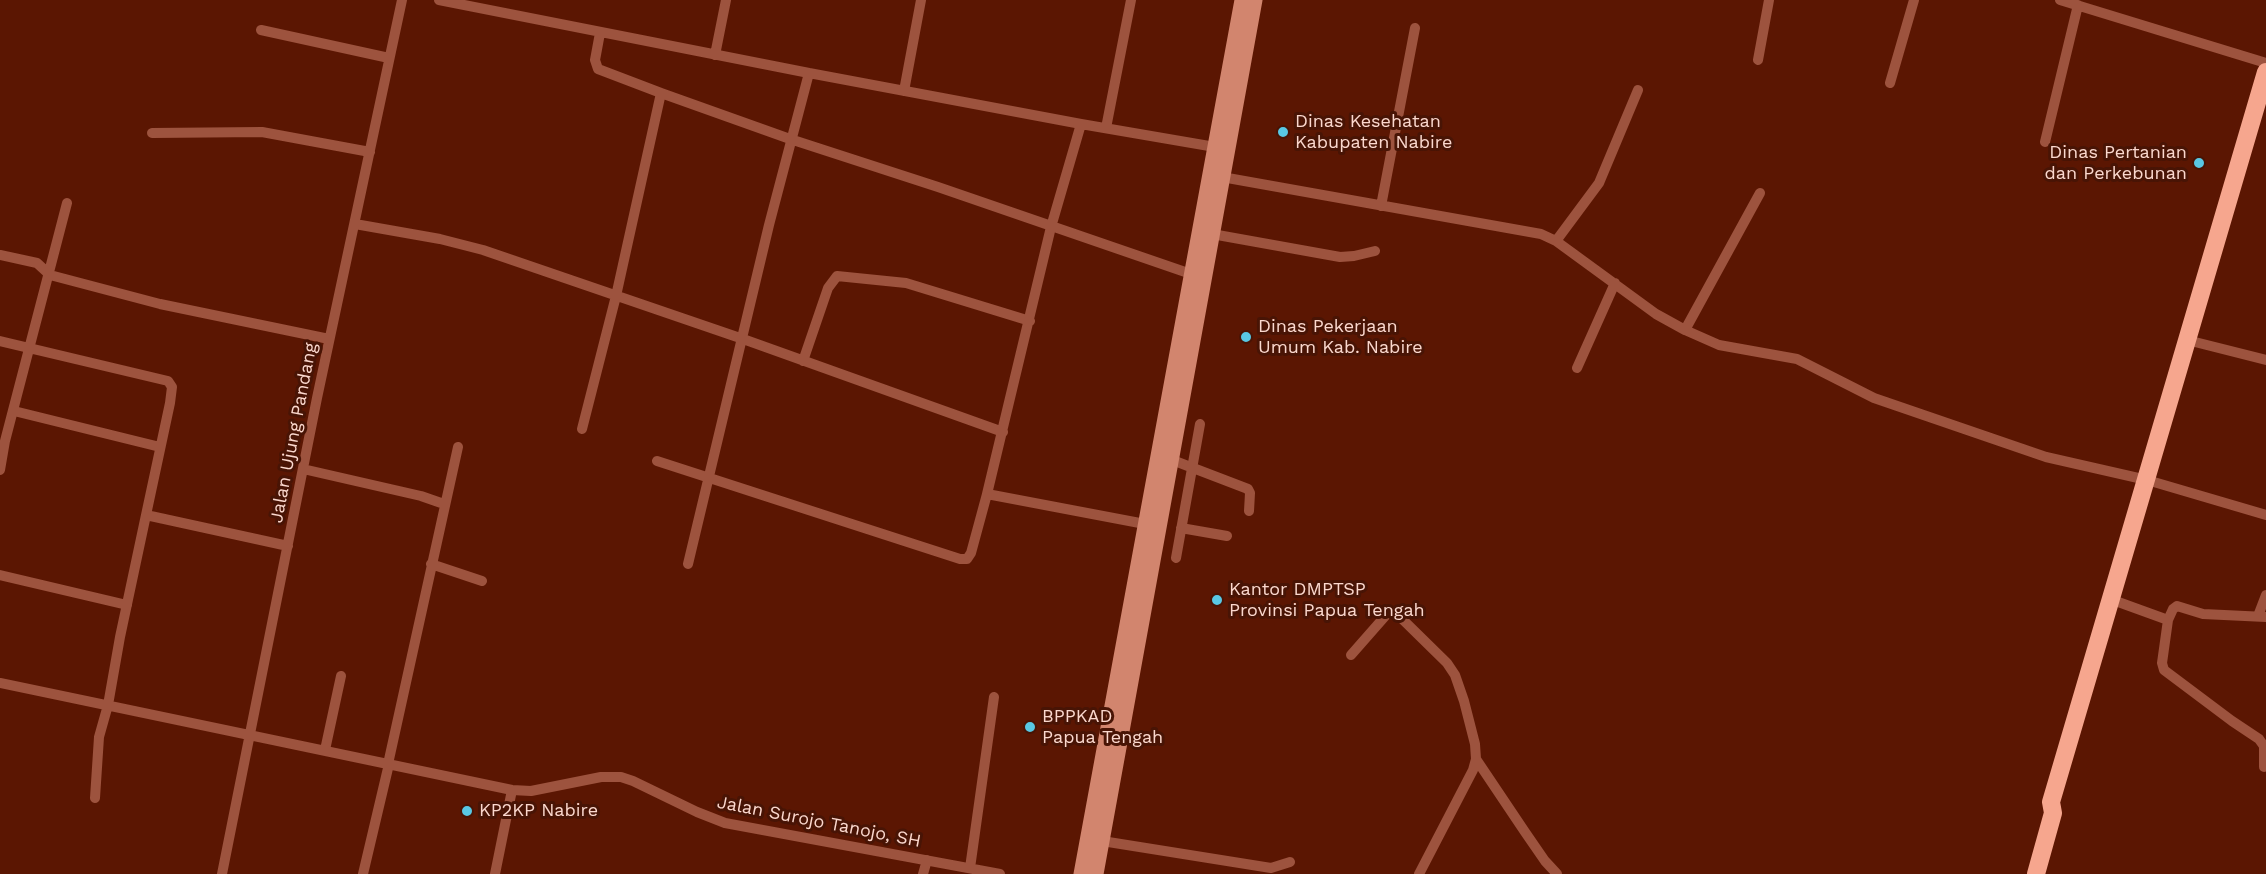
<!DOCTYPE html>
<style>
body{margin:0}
canvas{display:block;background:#5b1602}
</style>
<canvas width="2266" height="874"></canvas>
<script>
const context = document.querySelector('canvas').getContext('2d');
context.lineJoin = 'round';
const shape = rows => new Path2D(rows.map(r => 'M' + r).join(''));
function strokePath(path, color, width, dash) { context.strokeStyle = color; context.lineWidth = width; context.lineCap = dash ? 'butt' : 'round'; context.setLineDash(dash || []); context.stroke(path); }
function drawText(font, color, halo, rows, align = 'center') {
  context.font = font + ' "Work Sans",sans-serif'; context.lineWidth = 6; context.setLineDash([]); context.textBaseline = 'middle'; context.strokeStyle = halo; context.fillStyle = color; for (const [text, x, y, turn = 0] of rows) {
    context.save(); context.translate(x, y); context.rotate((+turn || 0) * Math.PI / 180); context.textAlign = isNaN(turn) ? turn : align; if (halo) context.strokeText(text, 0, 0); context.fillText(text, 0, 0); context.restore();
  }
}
const street = shape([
 [439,0,809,73],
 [2060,0,2266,63],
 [261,30,389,58],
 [600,33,595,60,598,69,661,93],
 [715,55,726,0],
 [1758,60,1769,0],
 [1890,83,1914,0],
 [904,91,921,0],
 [1106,128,1131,0],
 [152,133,262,132,370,152],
 [2045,142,2078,5],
 [1222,177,1541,234,1556,241,1656,314,1685,330,1719,345,1797,359,1874,398,2046,457,2147,480,2266,515],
 [1381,206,1415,28],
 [355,224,440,239,483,250,743,339,1003,432],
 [1212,234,1340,257,1354,256,1375,251],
 [1556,241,1599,183,1638,90],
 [0,255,37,263,50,275,160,304,329,339],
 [1685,330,1760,193],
 [2187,340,2266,360],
 [0,341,168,381,172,387,170,403,146,515,288,546],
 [803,361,828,288,837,276,906,283,1030,321],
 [1577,368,1615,283],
 [14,411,160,447],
 [582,429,616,296,661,93,790,139,938,187,1191,274],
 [1167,458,1248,489,1250,493,1249,511],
 [657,461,960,559,967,559,971,553,987,494,1145,524],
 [303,469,421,496,444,504],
 [0,470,5,441,67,203],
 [987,494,1051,227,1081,124],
 [1181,528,1227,536],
 [1176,558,1200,424],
 [431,564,482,581],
 [688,564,769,225,809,73,1081,124,1215,147],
 [0,575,127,605],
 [2110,599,2168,620,2162,663,2164,670,2232,721,2259,739,2264,746,2264,767],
 [2258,616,2266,595],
 [2168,620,2173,609,2177,606,2203,614,2266,617],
 [1351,655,1387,614,1394,611,1447,663,1455,675,1464,701,1475,744,1476,759,1473,770,1419,874],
 [0,683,512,790,531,791,601,777,621,777,633,781,697,812,725,823,1000,874],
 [325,750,341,676],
 [1476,759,1525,832,1545,861,1557,874],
 [388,764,458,447],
 [95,798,99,737,108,705,120,637,146,515],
 [1102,841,1271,868,1290,862],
 [970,868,994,697],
 [222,874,317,398,402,0],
 [363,874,389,764],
 [495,874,512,790],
 [923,874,927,860]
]);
const primary = shape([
 [1081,874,1242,0],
 [1096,874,1255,0]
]);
const highway = shape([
 [2036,874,2053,813,2051,802,2266,72]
]);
const markers = [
 [1283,132,6,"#59c8e4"],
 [2199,163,6,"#59c8e4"],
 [1246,337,6,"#59c8e4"],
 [1217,600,6,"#59c8e4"],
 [1030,727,6,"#59c8e4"],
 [467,811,6,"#59c8e4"]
];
const poiNames = [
 ["Dinas Kesehatan",1295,122],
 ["Kabupaten Nabire",1295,143],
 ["Dinas Pertanian",2187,153,"right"],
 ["dan Perkebunan",2187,174,"right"],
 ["Dinas Pekerjaan",1258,327],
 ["Umum Kab. Nabire",1258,348],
 ["Kantor DMPTSP",1229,590],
 ["Provinsi Papua Tengah",1229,611],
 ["BPPKAD",1042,717],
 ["Papua Tengah",1042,738],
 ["KP2KP Nabire",479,811]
];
const streetNames = [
 ["Jalan Ujung Pandang",294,433,-79],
 ["Jalan Surojo Tanojo, SH",819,822,11]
];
strokePath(street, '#9d533e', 10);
strokePath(primary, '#d2856e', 15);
strokePath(highway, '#f6a68e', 18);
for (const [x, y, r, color] of markers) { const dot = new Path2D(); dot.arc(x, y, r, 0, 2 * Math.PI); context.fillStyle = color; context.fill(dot); strokePath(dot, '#481405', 2); }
drawText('18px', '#fbd8ce', '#481405', poiNames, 'left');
drawText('18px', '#fbd8ce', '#481405', streetNames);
</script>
